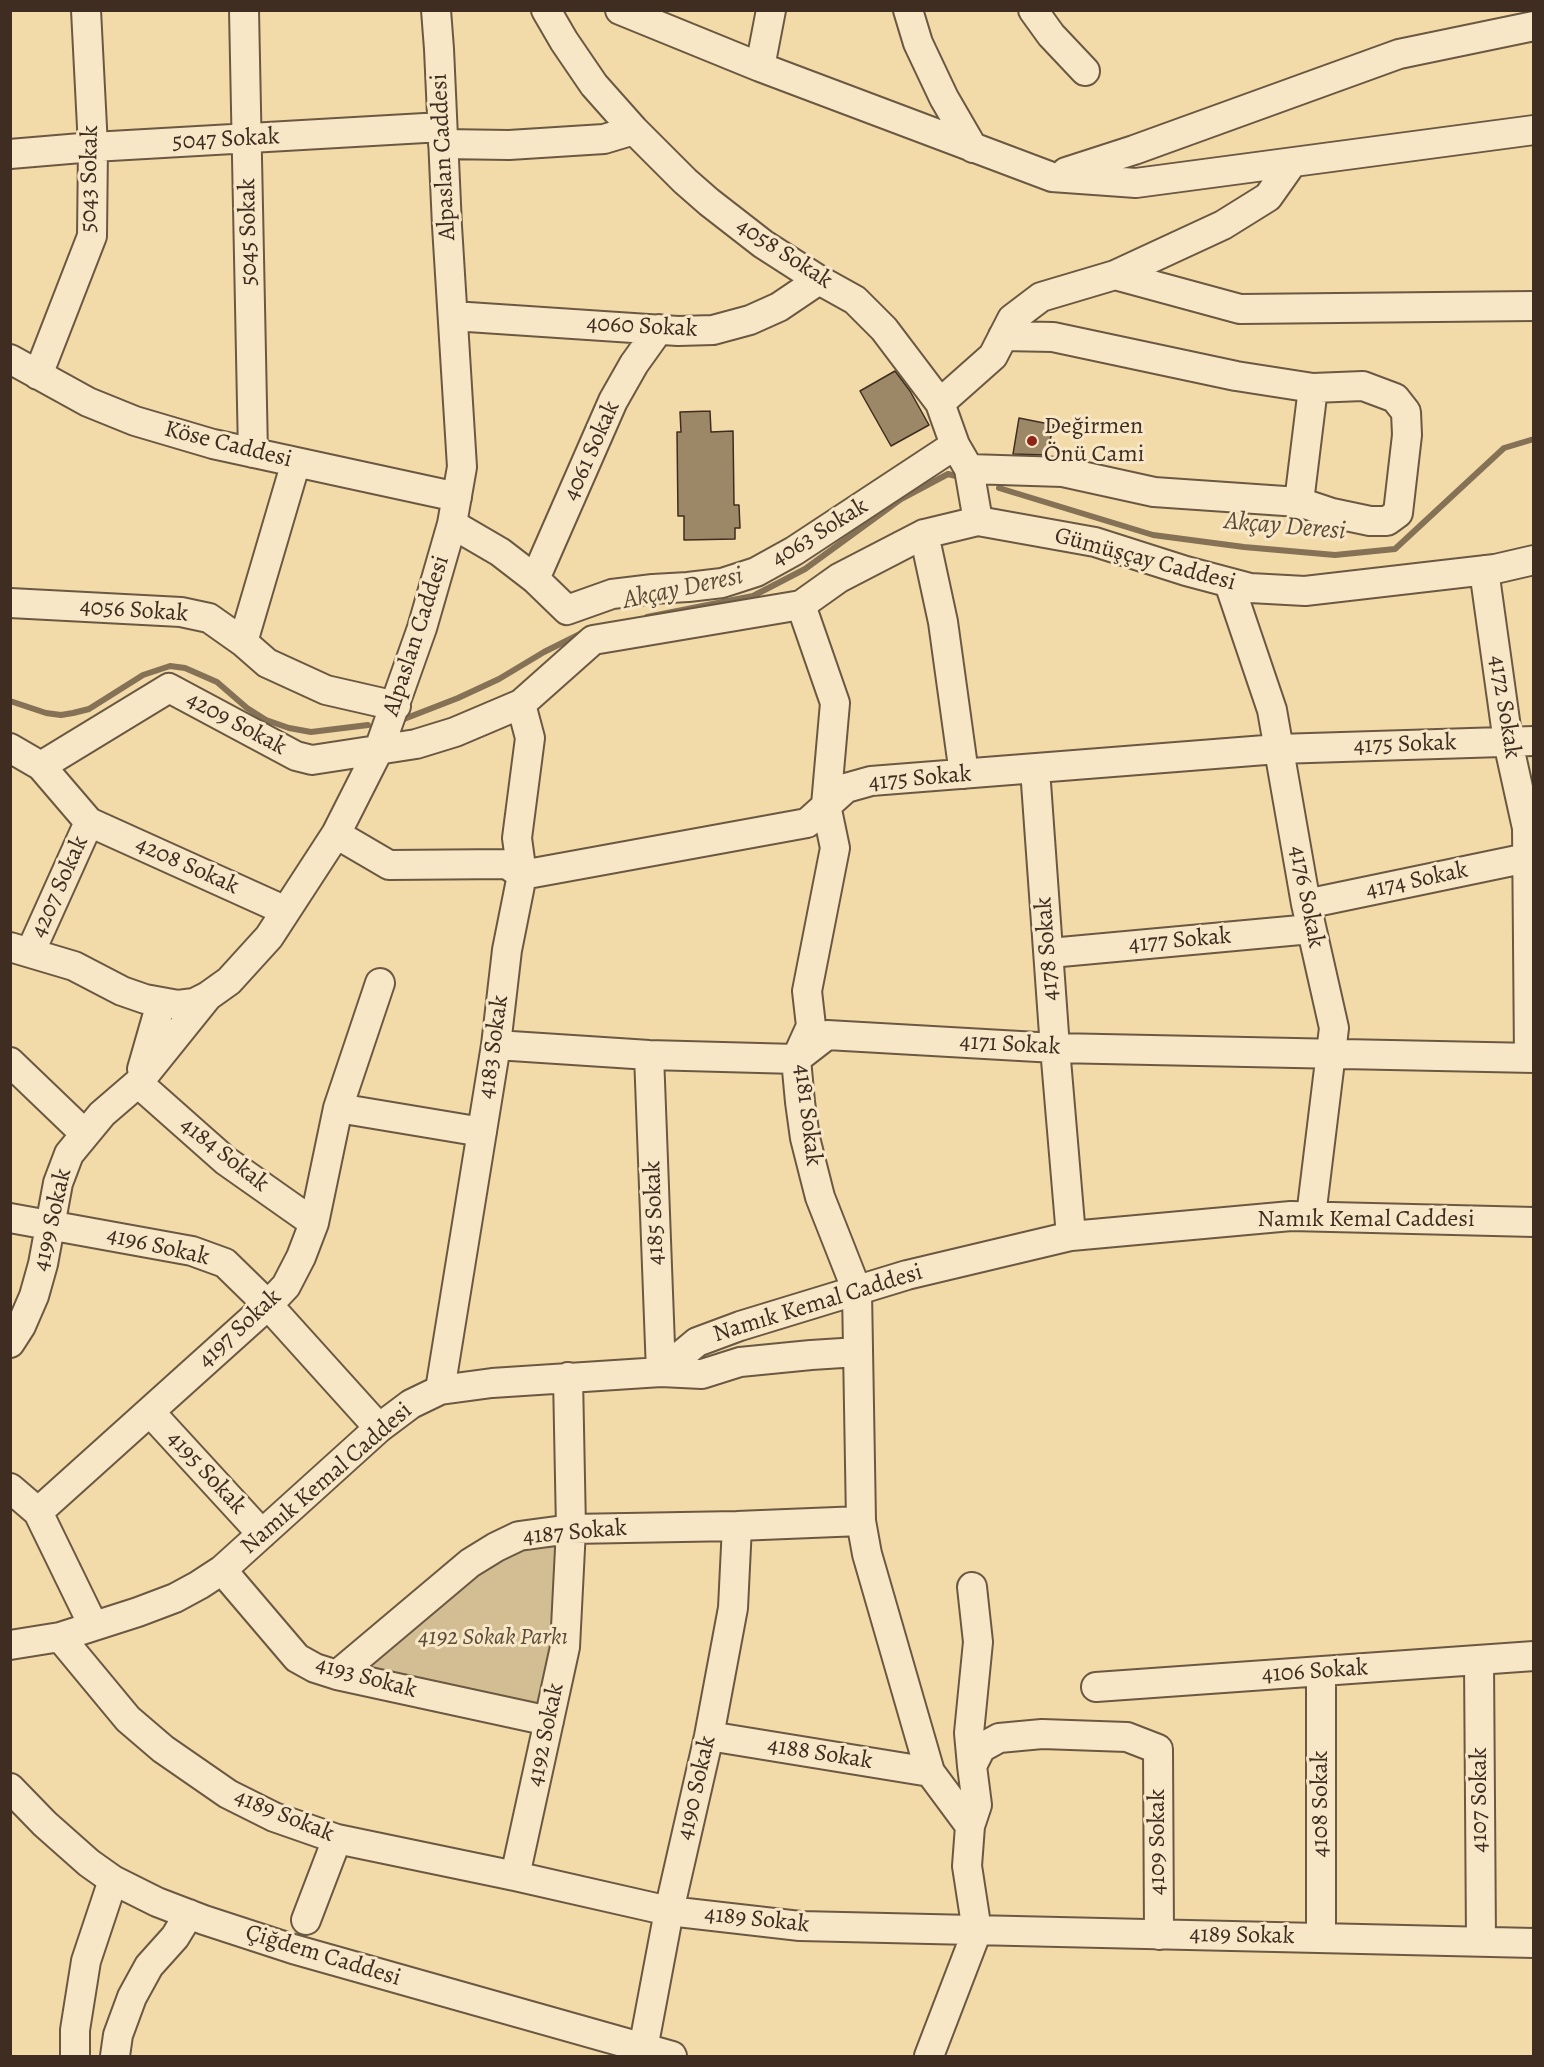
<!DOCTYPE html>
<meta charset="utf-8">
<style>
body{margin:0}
#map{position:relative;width:1544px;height:2067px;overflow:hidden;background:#f2daa9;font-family:Alegreya,serif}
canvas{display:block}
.frame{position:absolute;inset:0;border:12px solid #3e2d20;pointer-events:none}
</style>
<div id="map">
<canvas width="1544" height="2067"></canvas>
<div class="frame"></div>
</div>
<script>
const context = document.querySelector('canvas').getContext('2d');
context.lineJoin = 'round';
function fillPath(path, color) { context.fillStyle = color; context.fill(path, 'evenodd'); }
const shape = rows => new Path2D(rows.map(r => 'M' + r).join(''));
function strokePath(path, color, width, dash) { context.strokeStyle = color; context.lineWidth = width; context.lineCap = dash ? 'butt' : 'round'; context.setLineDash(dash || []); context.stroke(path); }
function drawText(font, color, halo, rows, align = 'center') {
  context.font = font + ' Alegreya,serif'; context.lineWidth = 6; context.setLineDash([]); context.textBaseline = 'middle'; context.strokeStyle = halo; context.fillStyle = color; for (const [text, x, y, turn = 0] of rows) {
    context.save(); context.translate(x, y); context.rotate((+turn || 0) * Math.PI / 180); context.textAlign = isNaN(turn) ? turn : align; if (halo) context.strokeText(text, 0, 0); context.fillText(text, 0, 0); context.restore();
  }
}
const green = shape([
 [556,1540,557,1643,540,1706,362,1666,514,1546]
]);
const stream = shape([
 [999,488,1153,535,1244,547,1335,555,1395,549,1504,448,1534,439],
 [647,617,753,596,805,569,901,499,948,474,956,476],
 [10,701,46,713,61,715,73,713,89,709,143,675,170,666,185,668,217,682,247,708,266,720,289,728,311,732,368,725],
 [404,719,458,698,499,679,544,652,582,633]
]);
const building = shape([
 [895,371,910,391,929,425,891,446,860,391,895,371],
 [710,411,711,432,733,431,734,505,739,505,740,528,735,528,735,539,684,540,684,516,678,516,677,432,681,432,680,412,710,411],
 [1019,418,1054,425,1046,455,1013,454,1019,418]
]);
const minor = shape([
 [244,10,253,453],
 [546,10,564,41,594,85,634,130,685,181,709,202,763,244,819,280,855,300,884,329,940,403,955,445,969,469,978,521],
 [620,10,760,67,1052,177,1136,183,1534,130],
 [908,10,918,43,944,98,973,148],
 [1033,10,1051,35,1085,71],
 [760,67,771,10],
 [443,144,509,145,604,139,634,130],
 [10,154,93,147,442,127],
 [1066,172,1134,150,1399,54,1534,26],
 [1115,275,1240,309,1534,306],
 [453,316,678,331,713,330,750,320,779,307,819,280],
 [10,359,88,402,135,421,213,444,457,497],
 [38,375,92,236,93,147,86,10],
 [940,403,993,356,1012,319,1041,297,1115,275,1223,225,1268,197,1292,163],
 [969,469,1063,472,1154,492,1299,502,1332,513,1370,521,1387,521,1398,513,1407,435,1406,412,1395,398,1363,386,1313,388,1236,376,1053,337,1003,336],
 [1299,502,1313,388],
 [452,524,500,552,535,579,567,610,612,594,653,589,688,587,722,583,756,572,794,551,955,445],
 [924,534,943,622,964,774],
 [1484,570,1508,742,1527,828,1529,1058],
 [535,579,613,401,634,364,659,329],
 [1229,583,1272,710,1306,904,1334,1028,1311,1216],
 [10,603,181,612,209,618,243,642,296,462],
 [801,605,835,703,826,805,835,848,807,991,811,1026,796,1059,800,1102,805,1138,820,1197,857,1291,861,1521,867,1554,930,1772,970,1826,967,1866,977,1931,929,2056],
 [243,642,267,663,326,690,396,706],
 [10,748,41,766,169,688,296,756,312,760,416,744,455,732,521,704,593,640,801,605,839,578,924,534,978,521,1095,542,1186,571,1250,588,1305,591,1495,569,1534,560],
 [1035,769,1055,1048,1071,1236],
 [89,822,286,911],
 [336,834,389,865,507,864,522,875,807,823,846,788,871,781,1278,749,1534,741],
 [1306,904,1527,858],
 [10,947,74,966,122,991,145,999,178,1005,194,1003,208,996,229,981,269,937,336,834,379,749,422,628,452,524,462,467,447,226,439,49,436,10],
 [30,953,89,822,41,766],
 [1050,953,1311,929],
 [496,1045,649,1055,796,1059,827,1035,1055,1048,1534,1058],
 [649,1055,661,1372,702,1374,740,1362,811,1355,858,1352],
 [10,1062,84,1133],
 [142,1069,161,1003],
 [138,1083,226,1161,314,1223],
 [338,1108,482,1132],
 [10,1218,192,1251,225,1263,268,1305,379,1428],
 [10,1343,21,1326,34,1296,43,1264,58,1183,69,1154,102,1114,138,1083,208,996],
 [440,1390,496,1045,507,950,522,875,517,838,530,738,521,704],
 [150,1412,262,1534],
 [10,1488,38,1512,93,1625],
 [38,1512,268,1305,286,1286,301,1257,314,1223,338,1108,380,983],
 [222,1570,297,1658,315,1668,337,1675,549,1721],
 [60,1637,128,1719,163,1749,228,1794,274,1817,337,1839,515,1876,669,1911,800,1926,1534,1943],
 [10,1645,60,1637,138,1612,175,1598,199,1585,222,1570,379,1428,411,1404,440,1390,492,1383,661,1372,697,1342,740,1326,907,1275,1071,1236,1291,1216,1534,1222],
 [1479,1660,1481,1941],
 [337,1675,470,1563,496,1547,519,1536,571,1529,737,1526,861,1521],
 [1096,1687,1534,1656],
 [709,1736,930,1772],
 [972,1766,969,1733,978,1642,972,1587],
 [10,1788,45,1824,89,1863,113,1880,157,1902,204,1920,293,1949,672,2056],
 [970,1826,977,1805,972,1766,981,1748,999,1738,1042,1734,1127,1737,1158,1749,1159,1935],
 [515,1876,565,1647,571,1529,568,1377],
 [306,1920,337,1839],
 [1321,1937,1321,1671],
 [643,2049,669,1911,709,1736,733,1608,737,1526],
 [75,2056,75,2030,86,1961,113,1880],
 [115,2056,118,2035,132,1997,149,1966,175,1937,189,1914]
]);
const markers = [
 [1032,441,6,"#8f2418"]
];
const streetNames = [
 ["5047 Sokak",226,140,-3],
 ["Alpaslan Caddesi",444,157,-93],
 ["5043 Sokak",90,179,-89],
 ["5045 Sokak",249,232,-91],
 ["4058 Sokak",784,254,33],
 ["4060 Sokak",642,327,3],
 ["Köse Caddesi",228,445,14],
 ["4061 Sokak",592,451,-66],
 ["4063 Sokak",820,533,-32],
 ["Gümüşçay Caddesi",1145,560,15],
 ["4056 Sokak",134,611,4],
 ["Alpaslan Caddesi",417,636,-72],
 ["4172 Sokak",1504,707,81],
 ["4209 Sokak",236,724,28],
 ["4175 Sokak",1405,745,-2],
 ["4175 Sokak",920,779,-5],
 ["4208 Sokak",187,866,24],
 ["4174 Sokak",1417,881,-12],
 ["4207 Sokak",60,887,-66],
 ["4176 Sokak",1306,897,79],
 ["4177 Sokak",1180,941,-5],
 ["4178 Sokak",1048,949,-94],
 ["4171 Sokak",1010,1045,3],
 ["4183 Sokak",494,1047,-82],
 ["4181 Sokak",807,1115,83],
 ["4184 Sokak",224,1155,38],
 ["4185 Sokak",655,1213,-92],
 ["4199 Sokak",53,1220,-77],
 ["Namık Kemal Caddesi",1366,1220],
 ["4196 Sokak",158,1247,13],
 ["Namık Kemal Caddesi",818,1304,-17],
 ["4197 Sokak",240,1329,-43],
 ["4195 Sokak",206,1473,47],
 ["Namık Kemal Caddesi",327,1479,-41],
 ["4187 Sokak",575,1533,-5],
 ["4106 Sokak",1315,1672,-4],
 ["4193 Sokak",366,1678,15],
 ["4192 Sokak",546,1735,-78],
 ["4188 Sokak",820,1754,9],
 ["4190 Sokak",697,1788,-77],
 ["4107 Sokak",1480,1800,-90],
 ["4108 Sokak",1321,1804,-90],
 ["4189 Sokak",284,1816,22],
 ["4109 Sokak",1158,1842,-90],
 ["4189 Sokak",757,1920,6],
 ["4189 Sokak",1242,1936,1],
 ["Çiğdem Caddesi",323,1956,17]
];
const poiNames = [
 ["Değirmen",1044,427],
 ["Önü Cami",1044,455]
];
const parkNames = [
 ["4192 Sokak Parkı",493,1638]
];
const waterNames = [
 ["Akçay Deresi",1285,527,5],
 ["Akçay Deresi",683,589,-12]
];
fillPath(green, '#d3bd92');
strokePath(stream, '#857156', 6);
fillPath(building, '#9c8767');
strokePath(building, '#3e2d20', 1.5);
strokePath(minor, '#6b5842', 32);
strokePath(minor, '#f7e7c7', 28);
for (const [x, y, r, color] of markers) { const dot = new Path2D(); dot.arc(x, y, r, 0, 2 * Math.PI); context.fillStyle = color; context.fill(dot); strokePath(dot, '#f7e7c7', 2); }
drawText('24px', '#3e2d20', '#f7e7c7', streetNames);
drawText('24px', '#3e2d20', '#f7e7c7', poiNames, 'left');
drawText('italic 24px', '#5c4a37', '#f7e7c7', parkNames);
drawText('italic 26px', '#5c4a36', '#f7e7c7', waterNames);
</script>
